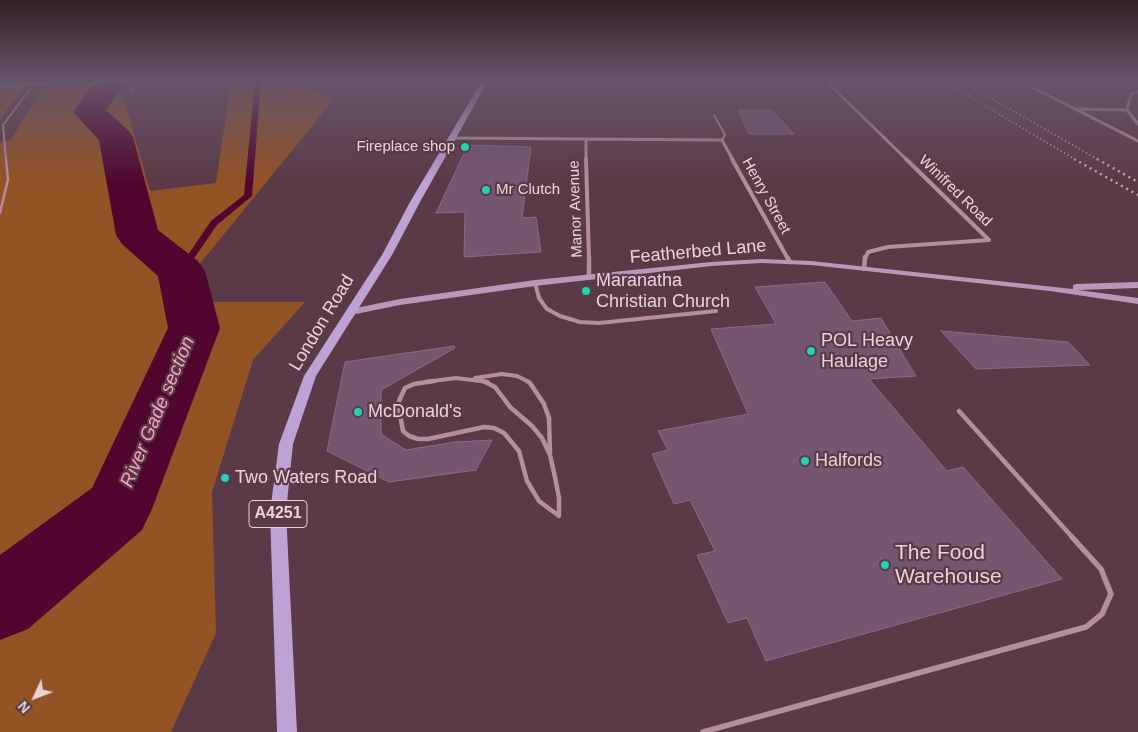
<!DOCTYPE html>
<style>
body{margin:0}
#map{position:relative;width:1138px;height:732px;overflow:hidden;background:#5b3a47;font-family:Helvetica,sans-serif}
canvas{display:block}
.north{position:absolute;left:10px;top:672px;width:50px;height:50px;-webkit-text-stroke:4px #5b3a47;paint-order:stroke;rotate:227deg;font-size:14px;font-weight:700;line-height:20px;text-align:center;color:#e8d3db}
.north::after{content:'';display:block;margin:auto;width:18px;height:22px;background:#e8d3db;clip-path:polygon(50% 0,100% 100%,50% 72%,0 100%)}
</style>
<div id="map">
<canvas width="1138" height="732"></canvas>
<div class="north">N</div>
</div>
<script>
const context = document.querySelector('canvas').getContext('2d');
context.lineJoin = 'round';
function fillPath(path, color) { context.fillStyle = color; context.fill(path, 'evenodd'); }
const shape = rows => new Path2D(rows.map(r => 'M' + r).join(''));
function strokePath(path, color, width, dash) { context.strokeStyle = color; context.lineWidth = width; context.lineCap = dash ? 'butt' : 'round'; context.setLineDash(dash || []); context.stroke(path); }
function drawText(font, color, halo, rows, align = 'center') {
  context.font = font + ' Helvetica,sans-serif'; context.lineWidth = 4.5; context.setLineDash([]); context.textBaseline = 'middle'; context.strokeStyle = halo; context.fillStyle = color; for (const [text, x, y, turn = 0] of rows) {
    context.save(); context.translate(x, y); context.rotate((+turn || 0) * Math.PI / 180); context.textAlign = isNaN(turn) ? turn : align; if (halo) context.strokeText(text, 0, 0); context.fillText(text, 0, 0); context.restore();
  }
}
const green = shape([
 [287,81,334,99,198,266,211,302,305,302,253,360,212,492,216,633,171,732,0,732,0,142,11,140,44,85,119,82,150,191,216,183,231,82],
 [27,86,5,112,0,121,0,87]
]);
const stream = shape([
 [255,81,261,81,252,196,217,225,184,273,178,273,177,271,211,221,244,195,255,81]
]);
const river = shape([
 [96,81,117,81,122,87,106,110,128,130,133,137,158,230,198,261,205,271,220,328,152,509,142,530,28,629,0,640,0,555,92,488,168,328,158,276,122,244,116,235,99,140,73,112,96,81]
]);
const building = shape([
 [738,110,772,110,794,134,749,134,738,110],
 [468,145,531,147,522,218,536,217,541,252,464,257,465,212,436,213,468,145],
 [825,282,852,321,881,318,916,376,869,379,947,471,963,467,1062,579,766,661,747,618,728,623,697,555,715,551,690,500,674,504,652,454,668,450,658,431,748,414,711,329,776,324,755,287,825,282],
 [941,331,1068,342,1090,365,976,369,941,331],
 [454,346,455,348,381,390,381,434,406,450,455,442,492,440,476,470,389,482,327,451,345,362,454,346]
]);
const laneFar4 = shape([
 [133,93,132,90,141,81],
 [714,115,725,135,722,140],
 [6,160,3,125,34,84]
]);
const laneFar3 = shape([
 [0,213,8,179,6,159]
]);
const laneFar2 = shape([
 [535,283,539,298,547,309,560,316,580,322,599,323,716,311],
 [475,378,502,374,517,376,529,382],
 [425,382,456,378,488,382]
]);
const laneFar1 = shape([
 [434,381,414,384,405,388,398,403,403,431,409,436,418,439,428,439,484,427,494,428,504,433,519,451,527,481,539,501,559,516,559,498,555,477,550,455,542,438,532,426,510,407,495,387,483,381],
 [527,381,530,383,544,404,549,418,550,453],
 [959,411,1073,538]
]);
const lane = shape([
 [703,732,1086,627,1102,614,1111,594,1101,569,1072,537]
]);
const streetFar2 = shape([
 [826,81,907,160],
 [1020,81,1138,141],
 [1138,92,1131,94,1127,110,1138,124],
 [1080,109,1127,110],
 [450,138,722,140,733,160],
 [586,140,586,160]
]);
const streetFar1 = shape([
 [586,159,589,259],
 [732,159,788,259],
 [865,259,868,252,888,247,989,240,906,159]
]);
const street = shape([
 [589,257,589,278],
 [787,257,790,262],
 [864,269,865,257]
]);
const secondary = shape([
 [108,81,152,81,149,83,0,87,0,83,108,81],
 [761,259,811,261,1073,289,1073,285,1076,284,1138,282,1138,288,1078,290,1138,298,1138,304,1050,291,811,265,761,263,711,266,535,286,400,305,351,315,346,312,351,309,400,299,535,280,711,262,761,259]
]);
const primary = shape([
 [482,81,488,81,420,202,392,255,316,376,293,444,286,512,297,732,277,732,270,512,279,444,304,376,382,255,410,202,482,81]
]);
const railFar1 = shape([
 [944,81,1076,160],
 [961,81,1099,160]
]);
const rail = shape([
 [1074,159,1138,195],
 [1097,159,1138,182]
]);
const markers = [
 [465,147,5,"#1fd5b0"],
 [486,190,5,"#1fd5b0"],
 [586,291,5,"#1fd5b0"],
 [811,351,5,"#1fd5b0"],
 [358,412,5,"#1fd5b0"],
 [805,461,5,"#1fd5b0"],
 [225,478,5,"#1fd5b0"],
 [885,565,5,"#1fd5b0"]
];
const farPoinames = [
 ["Fireplace shop",455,147],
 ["Mr Clutch",496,190,"left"]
];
const farStreetnames = [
 ["Winifred Road",955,191,44],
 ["Henry Street",766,196,61],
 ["Manor Avenue",576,209,-92]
];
const shields = [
 [278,514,58]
];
const shieldNames = [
 ["A4251",278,514]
];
const streetNames = [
 ["Featherbed Lane",698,252,-5],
 ["London Road",322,323,-59]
];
const poiNames = [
 ["Maranatha",596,281],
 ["Christian Church",596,302],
 ["POL Heavy",821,341],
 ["Haulage",821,362],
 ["McDonald's",368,412],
 ["Halfords",815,461],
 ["Two Waters Road",235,478]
];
const waterNames = [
 ["River Gade section",158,412,-67]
];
const nearPoinames = [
 ["The Food",895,553],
 ["Warehouse",895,577]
];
fillPath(green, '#935325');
fillPath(stream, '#50062f');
fillPath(river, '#50062f');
fillPath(building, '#74576e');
strokePath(building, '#896b83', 1);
strokePath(laneFar4, '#b58e9d', 2);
strokePath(laneFar3, '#b58e9d', 2.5);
strokePath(laneFar2, '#b58e9d', 4);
strokePath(laneFar1, '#b58e9d', 4.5);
strokePath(lane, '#b58e9d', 5.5);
strokePath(streetFar2, '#b58e9d', 3);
strokePath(streetFar1, '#b58e9d', 4);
strokePath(street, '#b58e9d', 4.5);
fillPath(secondary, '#b898b8');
fillPath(primary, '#bca3d4');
strokePath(railFar1, '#c1a9b3', 2, [1, 3]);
strokePath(rail, '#c1a9b3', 2.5, [2, 4]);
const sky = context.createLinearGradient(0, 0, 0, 183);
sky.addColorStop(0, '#322027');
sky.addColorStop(0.44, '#665569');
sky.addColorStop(1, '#66556900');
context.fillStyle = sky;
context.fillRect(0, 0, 1138, 183);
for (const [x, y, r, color] of markers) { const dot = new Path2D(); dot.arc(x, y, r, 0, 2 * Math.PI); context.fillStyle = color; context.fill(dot); strokePath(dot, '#5b3a47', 2); }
drawText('15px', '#e8d3db', '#5b3a47', farPoinames, 'right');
drawText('15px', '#e8d3db', '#5b3a47', farStreetnames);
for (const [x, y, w] of shields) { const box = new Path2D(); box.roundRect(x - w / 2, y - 13.5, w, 27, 4); context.fillStyle = '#5b3a47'; context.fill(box); strokePath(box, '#e8d3db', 1); }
drawText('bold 16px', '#e8d3db', null, shieldNames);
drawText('18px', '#e8d3db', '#5b3a47', streetNames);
drawText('18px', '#e8d3db', '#5b3a47', poiNames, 'left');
drawText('italic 19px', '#f8a1c4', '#5b3a47', waterNames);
drawText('21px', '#e8d3db', '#5b3a47', nearPoinames, 'left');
</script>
